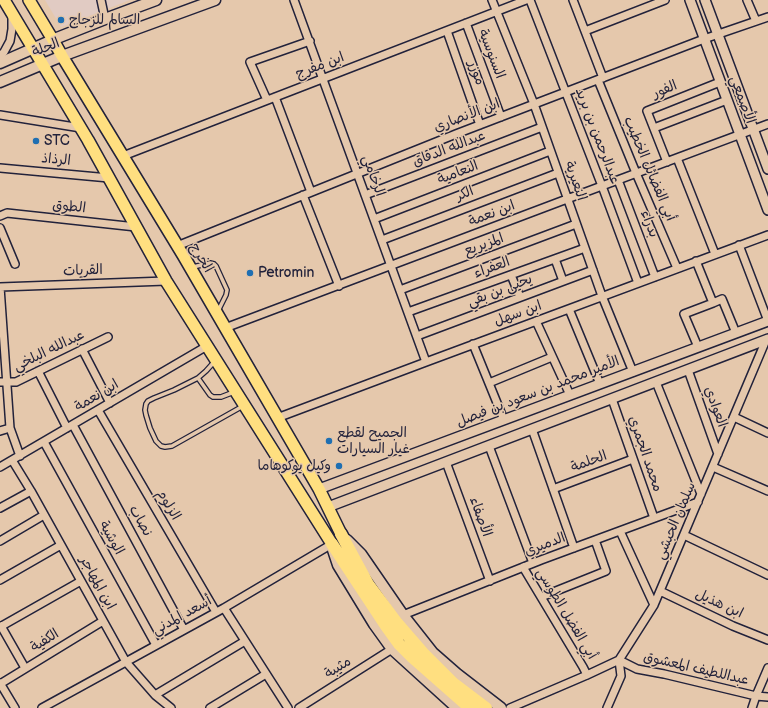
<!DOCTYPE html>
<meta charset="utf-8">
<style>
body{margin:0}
canvas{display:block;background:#e5c8ac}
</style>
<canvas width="768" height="708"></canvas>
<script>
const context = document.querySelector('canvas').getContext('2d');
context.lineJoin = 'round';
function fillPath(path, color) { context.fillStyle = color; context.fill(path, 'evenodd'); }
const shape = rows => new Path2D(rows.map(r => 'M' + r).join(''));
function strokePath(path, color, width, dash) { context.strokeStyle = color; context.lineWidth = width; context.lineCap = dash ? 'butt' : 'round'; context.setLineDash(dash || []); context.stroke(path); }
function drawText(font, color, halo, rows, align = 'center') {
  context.font = font + ' "Balsamiq Sans","Playpen Sans Arabic",sans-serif'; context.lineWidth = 3; context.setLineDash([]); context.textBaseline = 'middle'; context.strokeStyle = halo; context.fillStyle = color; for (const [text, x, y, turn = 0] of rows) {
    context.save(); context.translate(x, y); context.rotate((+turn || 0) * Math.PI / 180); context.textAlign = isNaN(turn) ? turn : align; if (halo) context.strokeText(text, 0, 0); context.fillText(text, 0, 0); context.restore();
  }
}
const built = shape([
 [45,0,130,0,61,27]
]);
const service = shape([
 [193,267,210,263,214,264,216,266,227,290,226,295,218,311],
 [215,361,206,371,198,378,174,390,154,398,148,401,146,404,145,410,146,415,150,428,156,441,161,446,165,447,172,446,243,406],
 [198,378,210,395,213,397,221,397,234,392]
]);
const minor = shape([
 [101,0,105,19],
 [294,0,426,362],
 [492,0,534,104,602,296,633,372],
 [530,0,602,186,638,283],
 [573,0,603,78],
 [747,0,756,21],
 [466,23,501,117],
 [447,31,480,125],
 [585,31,665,0],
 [0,56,4,52,10,41,12,29,12,17],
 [598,80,636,173,677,268],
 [275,97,311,192],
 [267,100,250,62,310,41],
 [0,115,81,128],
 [654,128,727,100],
 [123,156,526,0],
 [677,158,715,254],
 [667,162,647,111,720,82],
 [0,168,109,178],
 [618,180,655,277],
 [303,195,339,286],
 [365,195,542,127],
 [0,216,7,213,136,227],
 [374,219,550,151],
 [0,228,15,264],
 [382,240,558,173],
 [739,245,768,321],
 [177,246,456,134,704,39,768,17],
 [555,259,563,281],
 [696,261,713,303,684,314,698,347],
 [511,275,520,297],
 [0,287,10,428,20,456],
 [0,287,166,281],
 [400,290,576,224],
 [713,303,722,299,736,333],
 [569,309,600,384],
 [408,312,585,248],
 [536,321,570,395],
 [225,328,567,199,768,124],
 [417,336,593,270],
 [473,344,504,420],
 [82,349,110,403],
 [688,370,718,454],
 [38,371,67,428],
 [0,382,16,382,108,337],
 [656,382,701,494],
 [489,383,552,357],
 [612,399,654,518],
 [98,410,216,612],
 [734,417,768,433],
 [277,418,426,362,768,235],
 [73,425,184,630],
 [532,429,574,548],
 [0,431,10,428],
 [44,442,156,645],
 [489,446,533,563],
 [12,460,31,491,126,662,155,695,171,708],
 [446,462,490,581],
 [0,467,207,346],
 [713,467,768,491],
 [553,489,633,459],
 [0,508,31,491],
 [620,531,654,605],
 [684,535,768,575],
 [0,541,44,515],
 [523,567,583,667,587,675],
 [0,580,61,545],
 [660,591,733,626,768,640],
 [541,597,606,571,595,540],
 [224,608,288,708],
 [403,615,541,560,698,502],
 [1,626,25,668],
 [0,627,81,581],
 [0,683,15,708],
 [0,684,103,621],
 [155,695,245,641],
 [42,708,224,608,332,544],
 [210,708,266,674],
 [299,708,392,649],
 [510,708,587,675,619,660,637,669,664,674,756,696,768,697],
 [607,708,621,676,619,660,654,605,766,340],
 [752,708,756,696,768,668]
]);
const tertiary = shape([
 [690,0,768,210],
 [705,0,768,169],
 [319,489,768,321],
 [328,507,768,339]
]);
const secondary = shape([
 [0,63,57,38,105,19,156,0],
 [0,82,62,56,215,0],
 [347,540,361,554,403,615,433,653,457,674,501,708],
 [333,550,338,565,374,624,392,649,457,708]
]);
const primary = shape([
 [4,0,88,140,166,281,332,544],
 [29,0,53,40,62,56,183,255,319,489,341,534]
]);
const trunk = shape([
 [341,534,368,584,397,623,423,653,453,683,486,708],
 [332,544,386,626,399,644,412,657,470,708]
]);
const markers = [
 [61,20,4,"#1f6fb2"],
 [36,141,4,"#1f6fb2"],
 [250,273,4,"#1f6fb2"],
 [329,441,4,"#1f6fb2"],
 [339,466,4,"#1f6fb2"]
];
const poiNames = [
 ["السالم للزجاج",69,20],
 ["STC",44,141],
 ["Petromin",258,273],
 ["الجميح لقطع",337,433],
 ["غيار السيارات",337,449],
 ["وكيل يوكوهاما",331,466,"right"]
];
const streetNames = [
 ["الحلة",46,48,-22],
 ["السنوسية",491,54,69],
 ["ابن مفرج",320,66,-21],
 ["موزر",476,73,70],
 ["الفور",665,90,-22],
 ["الأصمعي",742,100,70],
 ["ابن الأنصاري",467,116,-21],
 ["عبدالرحمن بن بريد",597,136,69],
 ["عبدالله الدقاق",449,149,-21],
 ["الرذاذ",56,160,5],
 ["أبي الفضائل الخطيب",649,169,67],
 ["النعامية",458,173,-21],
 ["الرخامي",373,176,70],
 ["النعيرية",575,181,71],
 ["الكر",465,194,-21],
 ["الطوق",69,207,6],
 ["ابن نعمة",492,214,-21],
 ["بدراء",649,224,69],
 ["المزيريع",484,245,-20],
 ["الخرج",201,258,60],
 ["العفراء",492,268,-20],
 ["القريات",83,271,-2],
 ["يحيى بن بقي",500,291,-21],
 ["ابن سهل",518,314,-20],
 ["عبدالله البلخي",49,351,-26],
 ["الأمير محمد بن سعود بن فيصل",538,392,-21],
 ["ابن نعمة",97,396,-31],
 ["العوادي",715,407,70],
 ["محمد الجمري",645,454,71],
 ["الحلمة",589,462,-20],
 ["الزلوم",168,505,59],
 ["الأصفاء",480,517,70],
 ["نصاب",140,521,61],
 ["سلمان الحبشي",676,521,-67],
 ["الوشية",111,538,61],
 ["الدميري",545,545,-21],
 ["ابن المهاجر",97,583,61],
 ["ابن هذيل",719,604,25],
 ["أبي الفضل الطوسي",566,614,59],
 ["أسعد المدني",182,616,-29],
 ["الكفية",45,641,-32],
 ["مثيبة",338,668,-32],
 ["عبداللطيف المعشوق",696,669,13]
];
fillPath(built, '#e1cbc3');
strokePath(service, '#22223b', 6);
strokePath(minor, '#22223b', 10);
strokePath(tertiary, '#22223b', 12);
strokePath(secondary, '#22223b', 13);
strokePath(primary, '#22223b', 14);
strokePath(trunk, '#22223b', 15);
strokePath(service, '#e5c8ac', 3.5);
strokePath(minor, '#e5c8ac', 7);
strokePath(tertiary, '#e5c8ac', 9);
strokePath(secondary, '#e5c8ac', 10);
strokePath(primary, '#ffdf80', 11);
strokePath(trunk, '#ffdf80', 12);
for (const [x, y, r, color] of markers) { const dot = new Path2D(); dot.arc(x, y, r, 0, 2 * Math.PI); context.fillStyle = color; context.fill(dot); strokePath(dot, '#e5c8ac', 1.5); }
drawText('14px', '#22223b', '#e5c8ac', poiNames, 'left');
drawText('14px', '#22223b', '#e5c8ac', streetNames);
</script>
